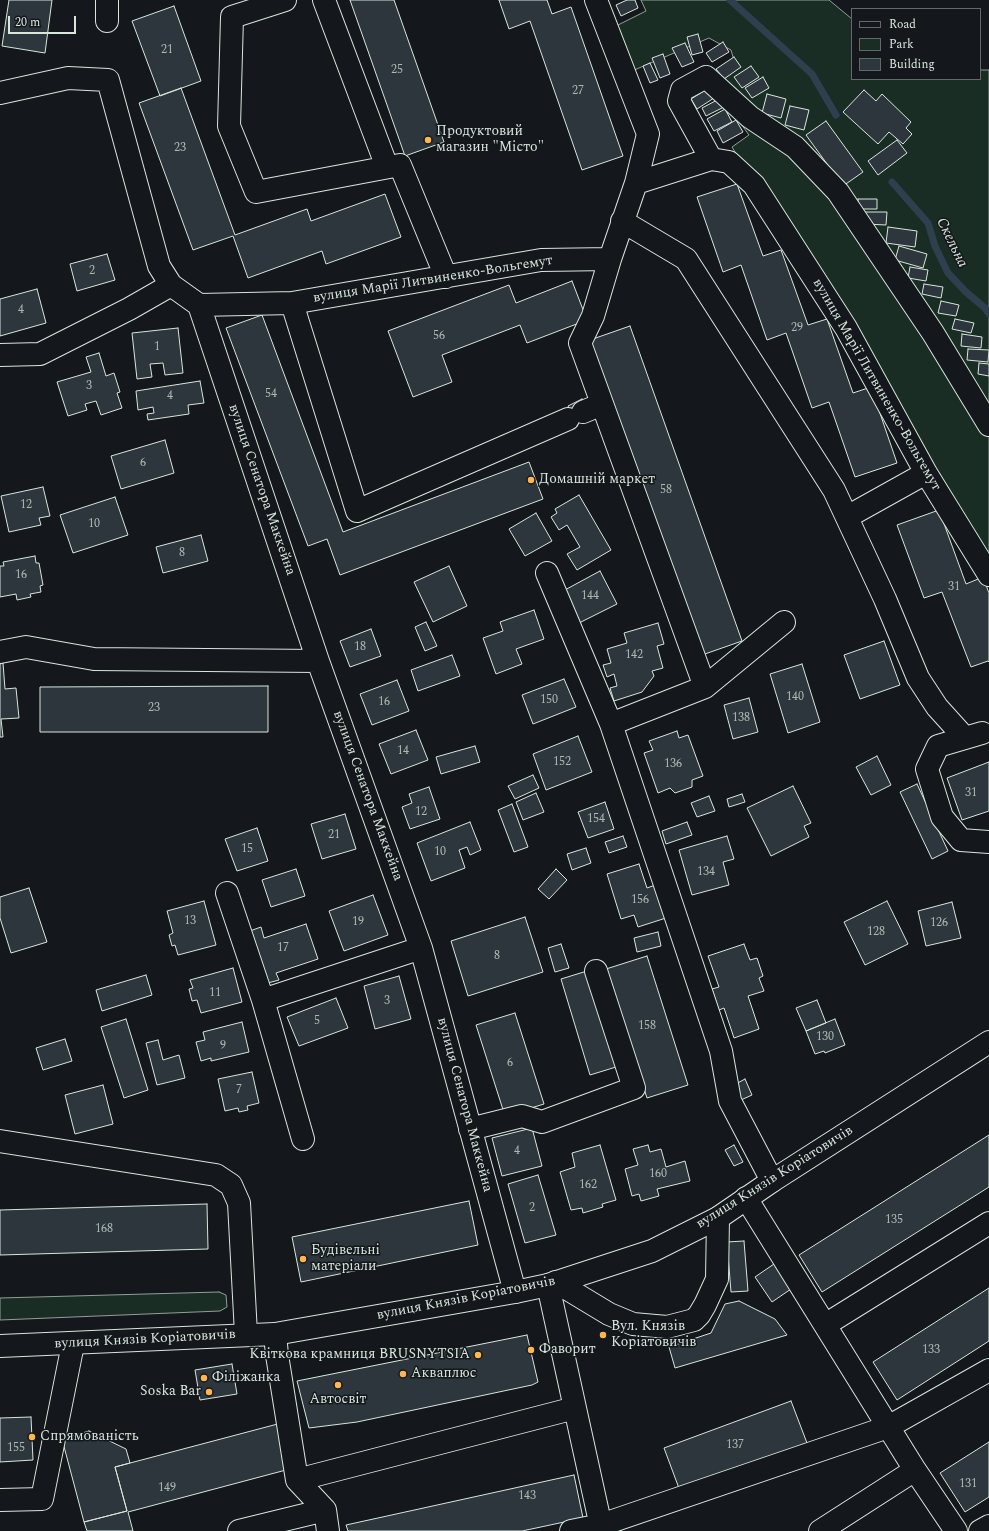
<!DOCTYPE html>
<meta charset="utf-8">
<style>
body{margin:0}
#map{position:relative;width:989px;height:1531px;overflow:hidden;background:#14181c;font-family:Spectral,serif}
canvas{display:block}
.legend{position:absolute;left:851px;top:8px;width:130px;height:72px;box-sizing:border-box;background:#14181c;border:1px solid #626a69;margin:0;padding:5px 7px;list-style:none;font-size:12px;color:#d8e6dc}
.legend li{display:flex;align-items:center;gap:8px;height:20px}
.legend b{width:20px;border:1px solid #626a69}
.scale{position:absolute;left:8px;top:16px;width:68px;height:18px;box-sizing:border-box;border:2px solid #d8e6dc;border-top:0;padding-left:5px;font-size:12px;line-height:14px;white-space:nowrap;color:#d8e6dc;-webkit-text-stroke:3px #14181c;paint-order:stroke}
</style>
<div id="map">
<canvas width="989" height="1531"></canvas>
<ul class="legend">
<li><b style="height:5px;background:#14181c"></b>Road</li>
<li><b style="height:11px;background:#1a2d24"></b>Park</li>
<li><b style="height:11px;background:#2c363c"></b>Building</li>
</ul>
<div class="scale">20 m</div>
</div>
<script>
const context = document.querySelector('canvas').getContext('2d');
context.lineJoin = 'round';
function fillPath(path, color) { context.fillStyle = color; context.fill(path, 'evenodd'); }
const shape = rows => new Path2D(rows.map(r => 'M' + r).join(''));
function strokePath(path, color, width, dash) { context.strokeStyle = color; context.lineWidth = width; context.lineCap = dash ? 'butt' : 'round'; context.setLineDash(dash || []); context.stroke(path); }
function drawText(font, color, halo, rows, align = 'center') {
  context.font = font + ' Spectral,serif'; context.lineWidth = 3; context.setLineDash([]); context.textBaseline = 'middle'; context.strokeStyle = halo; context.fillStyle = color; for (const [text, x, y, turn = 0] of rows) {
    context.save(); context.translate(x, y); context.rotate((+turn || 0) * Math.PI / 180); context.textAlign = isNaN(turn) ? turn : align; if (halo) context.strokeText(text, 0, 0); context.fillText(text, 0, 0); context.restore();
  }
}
const green = shape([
 [641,0,829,0,852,19,852,79,980,79,980,70,989,70,989,575,732,147,749,135,710,81,735,64,731,50,709,38,625,74,608,30,646,11,641,0],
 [219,1292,226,1295,227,1307,220,1311,0,1320,0,1298,219,1292]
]);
const stream = shape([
 [730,0,812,74,836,115],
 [892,182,928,223,935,246,948,273,966,292,985,308,989,314]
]);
const building = shape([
 [9,0,52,0,45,53,2,46,9,0],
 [350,0,394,0,444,142,405,156,350,0],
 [499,0,547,0,552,14,571,7,623,156,582,170,530,21,509,29,499,0],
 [627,0,635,0,638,8,621,16,616,5,627,0],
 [174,6,201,81,160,96,132,21,174,6],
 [698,34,703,52,692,55,687,37,698,34],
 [723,42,729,52,712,62,706,53,723,42],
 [685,43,694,62,682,67,672,48,685,43],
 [663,54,670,74,660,78,652,58,663,54],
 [734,57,741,67,724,79,716,69,734,57],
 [650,63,658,80,650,83,643,66,650,63],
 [751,66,759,77,742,88,734,77,751,66],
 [763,77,769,88,752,98,745,88,763,77],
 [181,88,235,235,307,209,311,221,385,194,401,237,326,264,322,251,248,278,233,236,193,250,139,103,181,88],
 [709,88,714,98,697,109,691,99,709,88],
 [864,90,876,101,882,94,911,122,906,128,912,134,903,144,889,132,878,144,843,112,864,90],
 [767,94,786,99,781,118,762,113,767,94],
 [719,99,724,107,706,116,702,108,719,99],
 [790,106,809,110,804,130,785,125,790,106],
 [725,109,732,122,714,131,707,119,725,109],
 [736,120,743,132,723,143,717,131,736,120],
 [826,121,863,172,843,186,806,135,826,121],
 [897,140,907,153,878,175,868,161,897,140],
 [737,184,763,256,781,250,808,325,827,319,853,393,871,387,897,463,855,477,829,402,812,408,786,333,767,340,741,265,723,272,697,197,737,184],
 [858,199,877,199,877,209,858,209,858,199],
 [865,212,887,212,886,225,865,224,865,212],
 [888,227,917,231,915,247,886,243,888,227],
 [899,246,927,254,923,268,895,260,899,246],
 [107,254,115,280,77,291,70,264,107,254],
 [910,267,928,270,926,281,908,278,910,267],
 [572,281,587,320,527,343,520,325,442,355,452,382,413,397,388,331,509,285,516,303,572,281],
 [924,284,943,287,941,298,922,294,924,284],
 [37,289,46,323,0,336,0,299,37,289],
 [941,301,959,305,956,316,938,313,941,301],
 [262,315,343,532,529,462,543,499,340,575,327,539,308,546,226,328,262,315],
 [955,319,974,323,971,333,952,329,955,319],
 [630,326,742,641,702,655,590,340,630,326],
 [178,328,183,373,165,375,163,363,150,364,152,377,137,379,132,333,178,328],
 [962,334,982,337,981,348,961,346,962,334],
 [968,349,989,350,988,362,967,360,968,349],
 [99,353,106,376,114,373,120,392,117,393,122,408,101,415,96,401,85,404,87,410,68,416,57,382,91,372,86,357,99,353],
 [979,363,989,364,989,376,978,374,979,363],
 [200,381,204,403,188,405,189,414,148,420,147,414,154,413,153,407,138,410,136,391,200,381],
 [582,399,585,407,571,413,568,406,582,399],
 [165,440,174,473,121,489,111,456,165,440],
 [43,487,50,516,39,518,41,525,9,532,1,496,43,487],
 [579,495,611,550,577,570,567,554,580,547,567,525,559,530,551,517,557,513,555,509,579,495],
 [115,497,128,535,73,553,60,515,115,497],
 [939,510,966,584,983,577,989,593,989,662,988,661,971,667,942,592,924,598,897,525,939,510],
 [536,513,552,541,525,556,509,529,536,513],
 [201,535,208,561,163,573,156,547,201,535],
 [35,556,36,563,39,563,43,585,40,586,41,592,30,594,31,597,17,600,16,594,0,597,0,566,4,566,3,562,35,556],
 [449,566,467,606,433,622,414,582,449,566],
 [600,571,617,604,579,623,563,591,600,571],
 [534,610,544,639,516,649,522,664,496,674,483,638,503,631,500,622,534,610],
 [426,622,437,646,425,651,415,627,426,622],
 [658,623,664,644,657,646,663,668,652,671,654,676,642,692,614,701,610,688,617,686,614,674,607,677,603,665,611,663,607,649,627,643,624,633,658,623],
 [371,629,381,656,350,667,340,641,371,629],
 [884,641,900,685,860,699,844,655,884,641],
 [452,655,460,676,418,691,411,670,452,655],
 [3,663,5,689,16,688,19,718,1,719,3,737,0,737,0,664,3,663],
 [802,664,820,722,788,733,770,674,802,664],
 [564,679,576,707,533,724,522,695,564,679],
 [397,680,409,711,372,725,360,694,397,680],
 [268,686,268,732,40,732,40,687,268,686],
 [749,698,758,732,733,739,724,705,749,698],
 [416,730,428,760,391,774,379,744,416,730],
 [677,731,679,738,688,735,703,776,692,780,692,787,675,793,670,788,658,793,644,753,653,750,649,741,677,731],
 [578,736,592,772,546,790,533,754,578,736],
 [475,746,480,762,441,774,436,757,475,746],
 [877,756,891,785,871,795,856,767,877,756],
 [989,762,989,811,962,820,947,778,989,762],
 [533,775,539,788,515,799,508,786,533,775],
 [917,784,948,851,932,859,900,792,917,784],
 [793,786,811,823,804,826,809,837,771,856,747,808,793,786],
 [429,787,440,819,410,829,402,807,412,803,409,794,429,787],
 [536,793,544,812,523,820,516,802,536,793],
 [742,794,745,802,729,807,727,799,742,794],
 [709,796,715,811,697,817,691,803,709,796],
 [605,802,614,829,588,838,578,812,605,802],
 [512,804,528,847,514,852,498,810,512,804],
 [345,814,356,849,322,859,311,824,345,814],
 [470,822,481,850,470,855,467,847,459,850,465,868,431,881,417,843,470,822],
 [687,822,692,835,666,844,662,831,687,822],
 [257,828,268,861,237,871,225,839,257,828],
 [623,836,627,847,609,853,605,842,623,836],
 [727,836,734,859,723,862,729,885,692,895,679,850,727,836],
 [586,848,591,863,572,870,567,854,586,848],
 [639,864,647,888,658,884,669,917,638,927,634,915,621,919,607,874,639,864],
 [296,869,305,896,271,907,262,880,296,869],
 [556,869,567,880,549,899,538,889,556,869],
 [29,888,47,942,11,953,0,918,0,897,29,888],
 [373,895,388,935,344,951,329,911,373,895],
 [204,901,216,945,178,955,175,945,172,946,169,935,173,933,167,911,204,901],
 [887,901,908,944,865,965,844,922,887,901],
 [952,902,961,938,926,946,918,911,952,902],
 [525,917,543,972,468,996,451,941,525,917],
 [306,924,318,959,276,973,279,980,264,984,247,932,261,927,264,938,306,924],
 [658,932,661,946,637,952,634,938,658,932],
 [561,944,569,968,555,972,548,948,561,944],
 [744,944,750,960,757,958,763,976,759,978,764,991,748,996,759,1029,734,1038,724,1008,719,1010,712,989,719,987,708,956,744,944],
 [647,956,688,1085,647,1098,606,969,647,956],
 [233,968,242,1002,201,1013,197,1000,192,1001,189,989,193,988,190,980,233,968],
 [587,971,616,1067,590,1075,561,979,587,971],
 [146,975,152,995,102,1011,96,990,146,975],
 [399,976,411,1019,375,1029,364,986,399,976],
 [336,998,348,1028,299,1046,287,1017,336,998],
 [817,1000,826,1023,806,1031,796,1008,817,1000],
 [515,1013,544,1104,505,1116,476,1025,515,1013],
 [126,1019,148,1090,124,1098,101,1027,126,1019],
 [835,1019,845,1045,825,1053,824,1051,815,1054,806,1031,835,1019],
 [242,1022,249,1052,211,1061,211,1058,201,1061,196,1042,205,1040,203,1032,242,1022],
 [65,1039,72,1061,43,1070,36,1048,65,1039],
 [158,1040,163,1060,179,1055,185,1078,157,1085,146,1043,158,1040],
 [252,1072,259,1103,247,1106,248,1110,239,1112,238,1108,225,1111,218,1079,252,1072],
 [745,1079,752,1095,741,1100,734,1085,745,1079],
 [103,1085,113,1124,75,1134,65,1095,103,1085],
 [532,1128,542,1166,502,1176,492,1138,532,1128],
 [989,1135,989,1187,822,1292,799,1255,989,1135],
 [600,1145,616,1200,602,1204,603,1207,583,1213,582,1208,571,1210,560,1172,575,1167,572,1153,600,1145],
 [648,1145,650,1152,661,1149,666,1167,685,1161,690,1181,657,1189,659,1196,641,1201,639,1194,632,1196,625,1169,638,1165,633,1149,648,1145],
 [734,1145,743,1162,734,1166,725,1150,734,1145],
 [538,1175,556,1235,525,1243,508,1184,538,1175],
 [469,1201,478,1245,301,1282,292,1237,469,1201],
 [207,1204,208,1249,0,1255,0,1210,207,1204],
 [744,1241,748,1291,731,1292,727,1242,744,1241],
 [774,1264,791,1289,772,1302,755,1277,774,1264],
 [989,1288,989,1341,897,1400,873,1362,989,1288],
 [739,1301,775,1319,787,1335,675,1368,669,1347,711,1333,725,1304,739,1301],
 [527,1335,538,1382,532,1385,357,1422,309,1428,297,1381,527,1335],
 [232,1364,237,1394,200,1400,195,1370,232,1364],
 [791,1401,807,1443,680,1491,664,1448,791,1401],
 [31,1417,33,1460,0,1462,0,1418,31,1417],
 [289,1421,301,1466,128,1512,133,1531,87,1531,84,1522,127,1511,115,1467,289,1421],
 [89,1431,126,1449,130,1463,115,1467,127,1511,84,1522,62,1439,89,1431],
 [989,1442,989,1497,965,1512,940,1473,989,1442],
 [574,1475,583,1518,522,1531,348,1531,346,1525,574,1475]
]);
const minor = shape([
 [285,0,232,17,229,126,256,192,400,165,446,277],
 [324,0,387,167],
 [596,0,648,134,636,183],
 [107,21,107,0],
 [0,93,68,78,108,80,159,266,171,285,199,305,292,303,541,260,610,259,636,183,711,159,729,162,754,185,846,328,926,473,989,575],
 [711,159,679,101,682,90,706,77,750,117,795,147,838,192,933,333,989,425],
 [622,221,686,259,834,490,885,599,918,678,937,707,965,738],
 [610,259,593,316,580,343,705,687],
 [292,303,357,511,568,419],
 [199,305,318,661,421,948,515,1292],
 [0,355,40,354,129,309,171,285],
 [583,412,602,404],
 [847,517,926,473],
 [547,573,611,724,721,1051,730,1101,772,1181],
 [0,652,26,647,94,659,318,661],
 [611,724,705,687,784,622],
 [982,733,938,746,927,769,942,817,961,840,989,842],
 [227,893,263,1000,303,1139],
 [263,1000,421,948],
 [470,1129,522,1116,542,1122,634,1088,596,971],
 [0,1141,216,1175,231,1185,239,1203,246,1334],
 [746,1198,915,1470,956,1531],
 [556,1282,609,1314,633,1324,667,1327,694,1320,699,1315,705,1305,717,1279,718,1218],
 [548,1285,602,1531],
 [825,1325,989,1223],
 [275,1334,277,1355,297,1480,325,1510,328,1531],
 [297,1480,575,1408],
 [0,1500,42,1499,73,1344],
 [239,1531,325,1510],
 [571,1531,601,1525,888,1427,989,1370],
 [820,1531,915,1470],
 [980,1531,989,1526]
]);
const major = shape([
 [0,1346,275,1334,515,1292,548,1285,652,1251,718,1218,772,1181,989,1042]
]);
const markers = [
 [428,140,4,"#ffb74d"],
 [531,480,4,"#ffb74d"],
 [303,1259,4,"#ffb74d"],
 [603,1335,4,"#ffb74d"],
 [531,1350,4,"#ffb74d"],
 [478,1355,4,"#ffb74d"],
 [403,1374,4,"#ffb74d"],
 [204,1378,4,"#ffb74d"],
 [338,1385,4,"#ffb74d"],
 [209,1392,4,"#ffb74d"],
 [32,1437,4,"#ffb74d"]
];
const numberNames = [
 ["21",167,51],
 ["25",397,71],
 ["27",578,92],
 ["23",180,149],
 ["2",92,272],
 ["4",21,311],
 ["29",797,329],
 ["56",439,337],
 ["1",157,348],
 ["3",89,387],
 ["54",271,395],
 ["4",170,397],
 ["6",143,464],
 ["58",666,491],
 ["12",26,506],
 ["10",94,525],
 ["8",182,554],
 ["16",21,576],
 ["31",954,588],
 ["144",590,597],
 ["18",360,648],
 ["142",634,656],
 ["140",795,698],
 ["150",549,701],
 ["16",384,703],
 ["23",154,709],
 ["138",741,719],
 ["14",403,752],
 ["152",562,763],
 ["136",673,765],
 ["31",971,794],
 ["12",421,813],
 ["154",596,820],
 ["21",334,836],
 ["15",247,850],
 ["10",440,853],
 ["134",706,873],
 ["156",640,901],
 ["13",190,922],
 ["19",358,923],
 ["126",939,924],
 ["128",876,933],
 ["17",283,949],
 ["8",497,957],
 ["11",215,994],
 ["3",387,1002],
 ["5",317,1022],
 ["158",647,1027],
 ["130",825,1038],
 ["9",223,1047],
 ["6",510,1064],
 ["7",239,1091],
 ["4",517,1152],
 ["160",658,1175],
 ["162",588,1186],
 ["2",532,1209],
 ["135",894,1221],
 ["168",104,1230],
 ["133",931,1351],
 ["137",735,1446],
 ["155",16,1449],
 ["131",968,1485],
 ["149",167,1489],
 ["143",527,1497]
];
const poiNames = [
 ["Продуктовий",436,132],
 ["магазин \"Місто\"",436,148],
 ["Домашній маркет",539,480],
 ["Будівельні",311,1251],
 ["матеріали",311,1267],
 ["Вул. Князів",611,1327],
 ["Коріатовичів",611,1343],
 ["Фаворит",539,1350],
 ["Квіткова крамниця BRUSNYTSIA",470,1355,"right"],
 ["Акваплюс",411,1374],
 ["Філіжанка",212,1378],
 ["Soska Bar",201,1392,"right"],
 ["Автосвіт",338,1400,"center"],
 ["Спрямованість",40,1437]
];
const streetNames = [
 ["вулиця Марії Литвиненко-Вольгемут",433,280,-9],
 ["вулиця Марії Литвиненко-Вольгемут",876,385,60],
 ["вулиця Сенатора Маккейна",261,490,71],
 ["вулиця Сенатора Маккейна",367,796,70],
 ["вулиця Сенатора Маккейна",464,1105,75],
 ["вулиця Князів Коріатовичів",775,1178,-32],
 ["вулиця Князів Коріатовичів",466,1299,-11],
 ["вулиця Князів Коріатовичів",145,1340,-3]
];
const waterNames = [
 ["Скельна",951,243,64]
];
fillPath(green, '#1a2d24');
strokePath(green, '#939e99', 1);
strokePath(stream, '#2f3f4d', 7);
fillPath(building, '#2c363c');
strokePath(building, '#d8e6dc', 1);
strokePath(minor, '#d8e6dc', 24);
strokePath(major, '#d8e6dc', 24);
strokePath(minor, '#14181c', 22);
strokePath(major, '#14181c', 22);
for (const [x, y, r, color] of markers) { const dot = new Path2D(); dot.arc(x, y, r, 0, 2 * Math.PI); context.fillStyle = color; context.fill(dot); strokePath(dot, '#14181c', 1.5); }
drawText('12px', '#adbab4', null, numberNames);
drawText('14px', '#d8e6dc', '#14181c', poiNames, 'left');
drawText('14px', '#d8e6dc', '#14181c', streetNames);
drawText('italic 15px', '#d8e6dc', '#14181c', waterNames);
</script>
